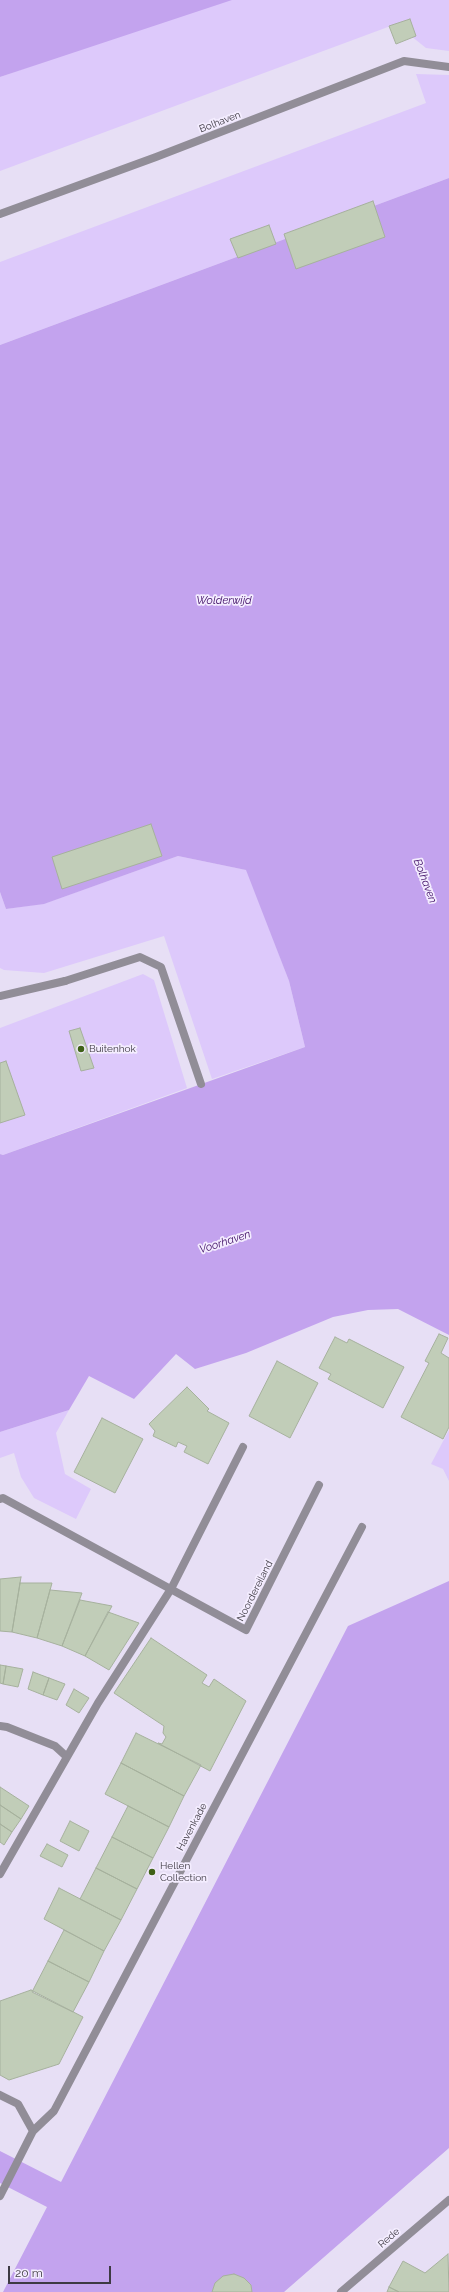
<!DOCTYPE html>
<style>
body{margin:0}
#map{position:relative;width:449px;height:2292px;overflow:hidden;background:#e7dff5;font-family:Raleway,sans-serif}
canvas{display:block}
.scale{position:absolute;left:8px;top:2266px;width:103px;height:18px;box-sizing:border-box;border:2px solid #3e3a43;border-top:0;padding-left:5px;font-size:12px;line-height:14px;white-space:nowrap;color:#3e3a43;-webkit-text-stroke:3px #f4edff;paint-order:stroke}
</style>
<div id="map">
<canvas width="449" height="2292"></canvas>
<div class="scale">20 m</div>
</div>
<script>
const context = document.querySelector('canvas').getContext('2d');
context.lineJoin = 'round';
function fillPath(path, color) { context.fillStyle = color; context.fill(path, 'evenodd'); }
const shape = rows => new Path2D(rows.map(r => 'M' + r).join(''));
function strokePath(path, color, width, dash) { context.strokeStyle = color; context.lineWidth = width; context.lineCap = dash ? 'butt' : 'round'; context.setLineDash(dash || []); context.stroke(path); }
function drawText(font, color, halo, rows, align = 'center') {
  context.font = font + ' Raleway,sans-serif'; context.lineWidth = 3.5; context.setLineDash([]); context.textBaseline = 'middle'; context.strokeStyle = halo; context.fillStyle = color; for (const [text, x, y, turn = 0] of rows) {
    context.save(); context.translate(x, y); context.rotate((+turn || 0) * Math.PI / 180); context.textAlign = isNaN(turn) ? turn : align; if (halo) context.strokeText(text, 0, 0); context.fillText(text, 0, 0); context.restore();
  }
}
const green = shape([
 [221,0,449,0,449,51,426,48,396,24,0,171,0,77],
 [416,74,449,75,449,178,0,345,0,262,426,103],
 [178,856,247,870,289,981,305,1047,212,1079,164,936,44,973,4,970,0,968,0,892,6,909,46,903],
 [143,974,154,980,187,1088,3,1155,0,1154,0,1028],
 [69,1410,56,1433,65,1474,91,1489,76,1519,34,1498,21,1477,14,1453,0,1458,0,1432],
 [449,1430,449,1481,443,1469,431,1464]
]);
const water = shape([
 [0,0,232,0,0,77],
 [449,178,449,1335,398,1309,368,1310,333,1317,246,1353,195,1369,176,1354,134,1399,89,1376,69,1410,0,1432,0,1154,3,1155,305,1047,289,981,246,870,178,856,44,904,6,909,0,892,0,345],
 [449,1581,449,2148,284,2292,3,2292,47,2207,0,2183,0,2151,61,2182,348,1626]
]);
const building = shape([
 [410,19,416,36,396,44,389,26,410,19],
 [373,201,385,237,296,269,284,234,373,201],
 [269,225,276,244,238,258,230,239,269,225],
 [151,824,162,856,62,889,52,857,151,824],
 [80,1028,94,1068,81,1071,69,1031,80,1028],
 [6,1061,25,1115,0,1123,0,1063,6,1061],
 [439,1334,448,1338,441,1353,449,1358,449,1427,443,1439,401,1417,429,1363,425,1361,439,1334],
 [335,1337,347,1343,349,1339,404,1367,383,1408,328,1379,331,1374,319,1368,335,1337],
 [277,1361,318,1383,290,1438,249,1416,277,1361],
 [187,1387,209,1409,207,1411,229,1423,208,1464,184,1452,187,1446,178,1442,176,1447,153,1436,155,1431,149,1424,187,1387],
 [102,1418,143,1439,115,1493,74,1472,102,1418],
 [21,1577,12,1632,0,1631,0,1579,21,1577],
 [20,1583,52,1583,37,1638,12,1632,20,1583],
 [50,1590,82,1593,62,1646,37,1638,50,1590],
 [80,1600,112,1606,85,1656,62,1646,80,1600],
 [108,1612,139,1623,109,1670,85,1656,108,1612],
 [151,1638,207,1675,202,1683,209,1687,214,1679,246,1701,210,1771,158,1743,162,1744,166,1737,163,1733,164,1726,114,1693,151,1638],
 [0,1665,6,1666,3,1684,0,1683,0,1665],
 [6,1666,23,1669,18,1687,3,1684,6,1666],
 [33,1672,49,1678,43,1695,28,1689,33,1672],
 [49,1678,65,1684,57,1700,43,1695,49,1678],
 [74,1689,89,1698,79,1713,66,1705,74,1689],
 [136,1733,201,1765,184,1796,121,1763,136,1733],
 [121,1763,184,1796,169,1827,105,1794,121,1763],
 [0,1787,29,1806,21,1819,0,1805,0,1787],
 [0,1805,21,1819,12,1832,0,1824,0,1805],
 [128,1806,169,1827,153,1858,112,1837,128,1806],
 [70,1821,89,1831,79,1851,60,1841,70,1821],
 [0,1824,12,1832,4,1845,0,1842,0,1824],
 [112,1837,153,1858,137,1889,96,1868,112,1837],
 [47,1844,68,1855,62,1867,40,1856,47,1844],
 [96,1868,137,1889,121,1920,80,1899,96,1868],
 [59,1888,121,1920,104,1951,44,1919,59,1888],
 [64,1930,104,1951,89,1982,48,1961,64,1930],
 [48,1961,89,1982,73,2012,32,1992,48,1961],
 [31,1990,83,2017,59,2064,9,2080,0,2075,0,2001,31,1990],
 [448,2254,449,2292,399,2292,389,2287,403,2261,425,2273,448,2254],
 [234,2274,244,2278,251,2285,252,2292,212,2292,215,2283,223,2276,234,2274],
 [389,2287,399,2292,387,2292,389,2287]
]);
const lane = shape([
 [65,981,140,957,161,967,201,1084]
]);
const street = shape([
 [0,214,156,157,404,61,449,67],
 [0,996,65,981],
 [0,1499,3,1498,246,1630,319,1485],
 [0,1726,7,1727,55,1746,67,1757],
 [0,1874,98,1703,171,1589,243,1447],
 [0,2095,18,2104,33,2131],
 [0,2196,33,2131,54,2111,362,1527],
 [341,2292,449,2200]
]);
const markers = [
 [81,1049,4,"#3f6117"],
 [152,1872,4,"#3f6117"]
];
const streetNames = [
 ["Bolhaven",220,122,-21],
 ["Noordereiland",255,1591,-63],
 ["Havenkade",192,1827,-62],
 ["Rede",389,2238,-41]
];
const poiNames = [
 ["Buitenhok",89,1049],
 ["Hellen",160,1866],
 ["Collection",160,1878]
];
const waterNames = [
 ["Wolderwijd",224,601],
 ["Bolhaven",425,881,69],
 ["Voorhaven",225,1242,-18]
];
fillPath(green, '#ddc9fb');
fillPath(water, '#c3a3ee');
fillPath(building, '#c1cdb8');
strokePath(building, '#a6b19d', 1);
strokePath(lane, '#918d97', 8);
strokePath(street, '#918d97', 8);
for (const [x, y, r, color] of markers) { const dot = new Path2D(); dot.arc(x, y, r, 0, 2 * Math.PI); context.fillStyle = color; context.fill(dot); strokePath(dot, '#f4edff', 1.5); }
drawText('10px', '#3e3a43', '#f4edff', streetNames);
drawText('10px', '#3e3a43', '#f4edff', poiNames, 'left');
drawText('italic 11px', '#3c0a63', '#f4edff', waterNames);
</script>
